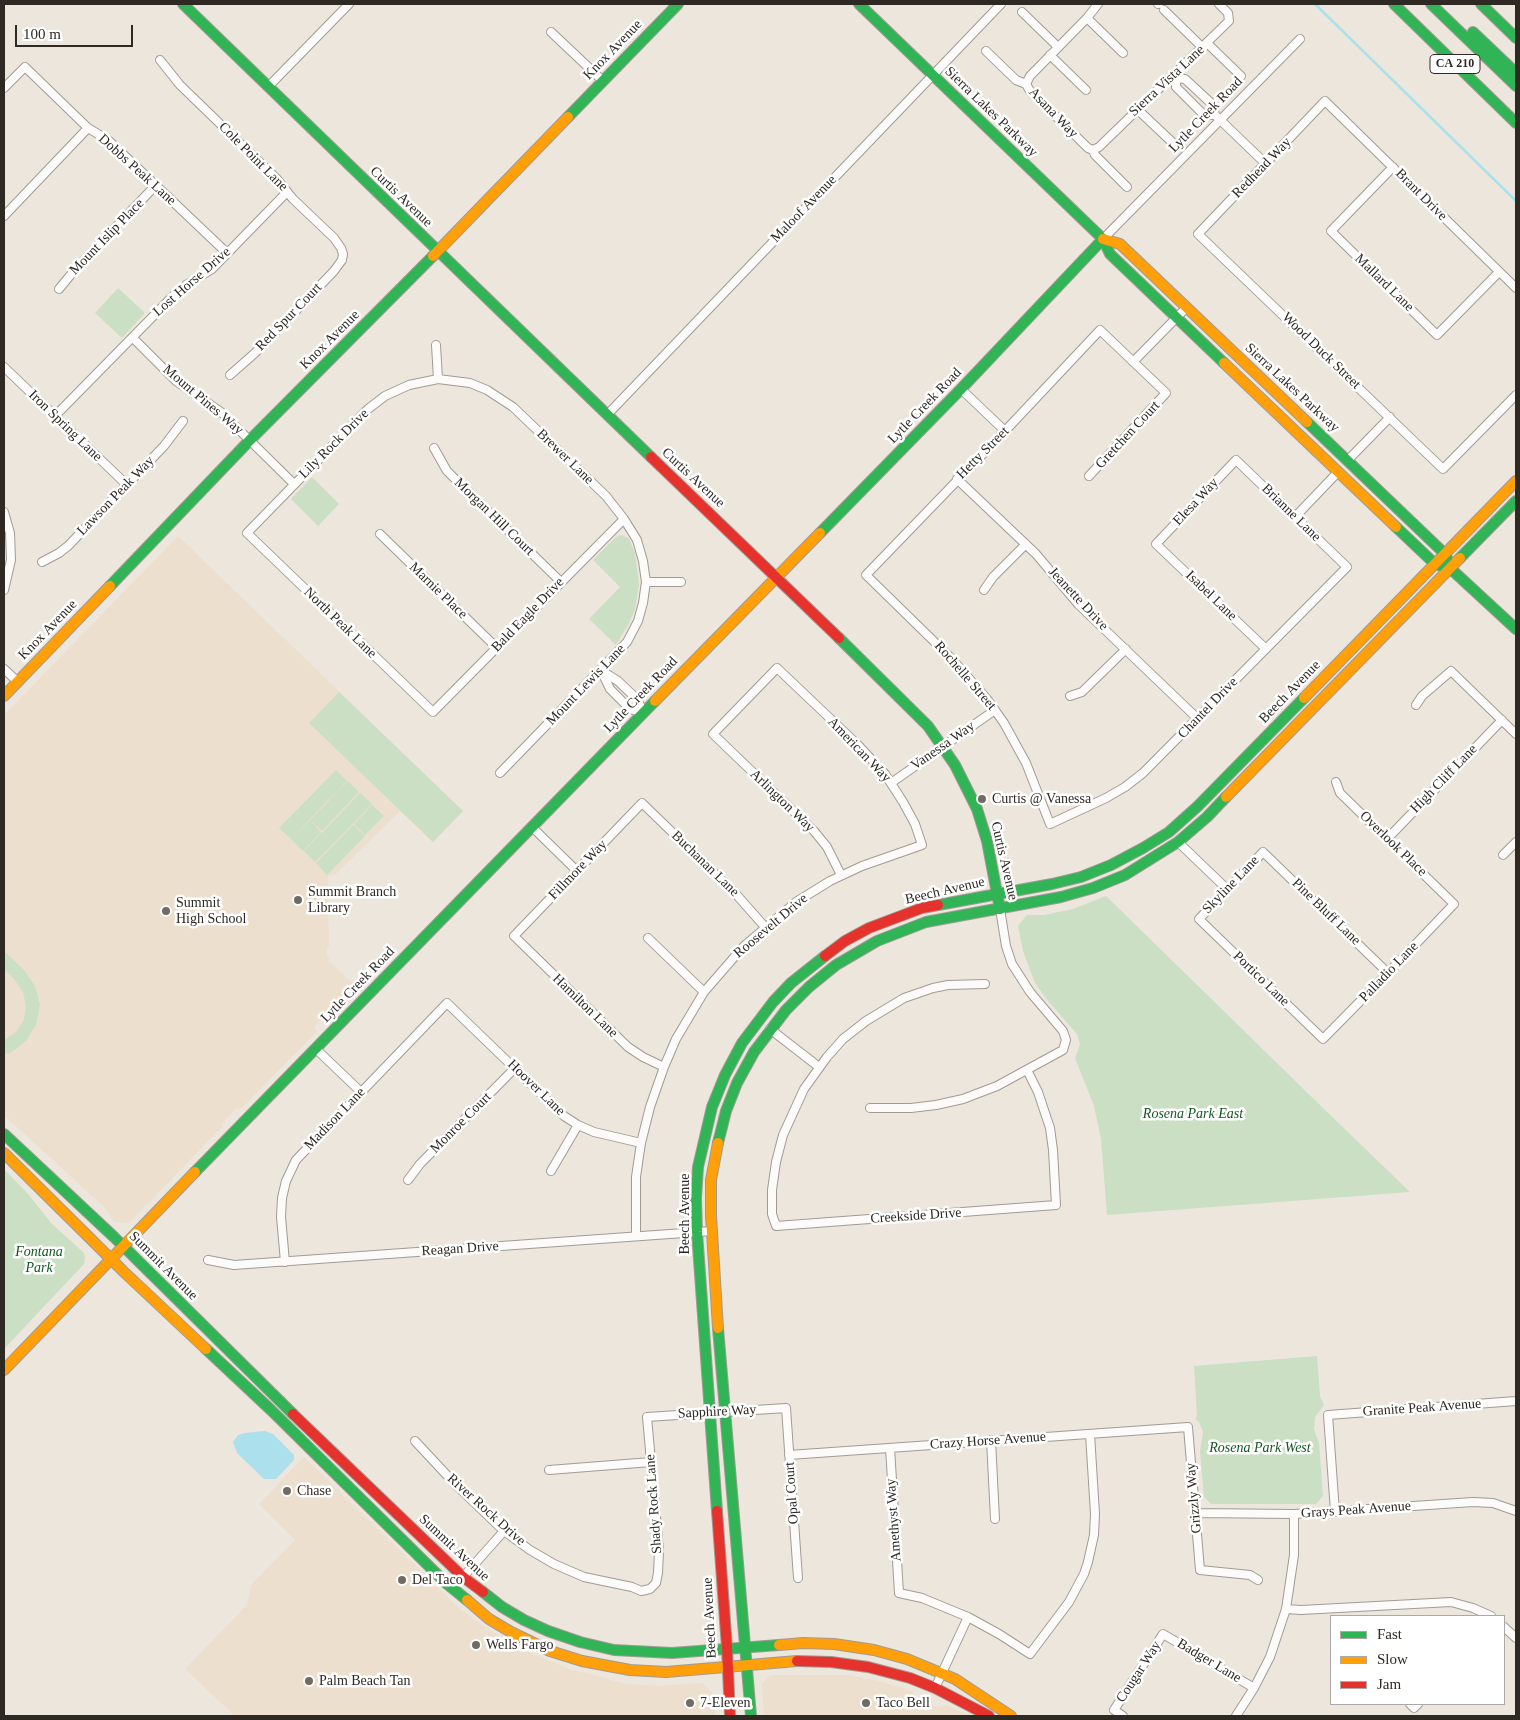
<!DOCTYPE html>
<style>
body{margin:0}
#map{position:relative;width:1520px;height:1720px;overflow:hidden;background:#ede6dd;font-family:Georgia,serif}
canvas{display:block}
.frame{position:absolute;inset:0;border:5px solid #2e2923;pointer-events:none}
.legend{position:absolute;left:1330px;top:1615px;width:175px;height:90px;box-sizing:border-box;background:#fff;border:1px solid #aba9a7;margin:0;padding:6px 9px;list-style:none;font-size:15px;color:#2e2923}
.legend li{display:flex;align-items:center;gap:10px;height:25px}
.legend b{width:25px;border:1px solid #aba9a7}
.scale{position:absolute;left:15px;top:25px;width:118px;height:22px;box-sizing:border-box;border:2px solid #2e2923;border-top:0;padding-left:6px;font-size:15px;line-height:18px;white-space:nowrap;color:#2e2923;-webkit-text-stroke:4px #fff;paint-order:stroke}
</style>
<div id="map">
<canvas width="1520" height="1720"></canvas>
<div class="frame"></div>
<ul class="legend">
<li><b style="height:6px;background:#30b455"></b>Fast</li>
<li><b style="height:6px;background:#ff9f0a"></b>Slow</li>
<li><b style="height:6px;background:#e5322d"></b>Jam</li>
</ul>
<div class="scale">100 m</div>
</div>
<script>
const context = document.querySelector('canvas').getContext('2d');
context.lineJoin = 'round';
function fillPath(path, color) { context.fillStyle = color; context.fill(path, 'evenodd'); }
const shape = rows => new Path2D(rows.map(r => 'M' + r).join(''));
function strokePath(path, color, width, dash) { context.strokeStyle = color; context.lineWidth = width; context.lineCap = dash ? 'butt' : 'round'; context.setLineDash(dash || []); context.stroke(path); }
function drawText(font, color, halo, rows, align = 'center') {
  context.font = font + ' Georgia,serif'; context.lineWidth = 5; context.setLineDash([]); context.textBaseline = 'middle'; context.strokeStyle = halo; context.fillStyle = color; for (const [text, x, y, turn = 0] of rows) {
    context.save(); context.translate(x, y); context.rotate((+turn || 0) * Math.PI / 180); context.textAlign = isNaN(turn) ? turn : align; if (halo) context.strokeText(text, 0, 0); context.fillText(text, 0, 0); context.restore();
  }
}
const built = shape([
 [178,536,463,811,433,842,400,811,335,875,328,876,329,947,327,947,327,956,329,957,329,961,354,985,314,1027,317,1031,240,1110,237,1108,221,1124,223,1126,129,1223,114,1222,105,1208,4,1115,4,715],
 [304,1457,461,1610,488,1629,531,1653,572,1670,599,1676,614,1681,628,1684,658,1686,702,1683,716,1697,715,1716,235,1716,185,1669,247,1605,251,1585,295,1540,259,1504],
 [770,1675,850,1675,879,1681,913,1691,917,1698,938,1707,947,1705,969,1716,764,1716,762,1684]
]);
const green = shape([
 [118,288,145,313,122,338,95,313],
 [312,477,339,504,318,526,291,499],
 [622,535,629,539,635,553,639,585,635,610,629,623,616,645,589,619,620,587,593,560,616,537],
 [339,692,463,811,433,842,309,723],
 [336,770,347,781,329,800,325,797,328,800,291,839,279,828],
 [348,781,359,792,322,831,310,820],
 [360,793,372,804,334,843,323,832],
 [372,805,384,816,365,835,354,824],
 [310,820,321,832,303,851,291,839],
 [353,825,365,836,327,875,316,863],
 [322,832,334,843,315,862,304,851],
 [1106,896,1324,1109,1410,1192,1107,1215,1101,1139,1094,1106,1075,1058,1080,1044,1077,1034,1049,1002,1035,983,1023,951,1018,926,1027,915,1044,915,1073,909],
 [4,951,24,970,35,986,40,1005,36,1025,26,1041,10,1053,4,1054,4,1040,16,1032,24,1020,26,1006,23,992,14,979,4,969],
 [4,1169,29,1195,51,1223,84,1253,85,1258,84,1264,4,1349],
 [1317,1356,1320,1396,1324,1405,1315,1417,1314,1429,1319,1443,1323,1496,1316,1504,1211,1504,1204,1497,1200,1451,1203,1432,1199,1422,1195,1419,1197,1416,1194,1366]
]);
const water = shape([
 [265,1431,273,1434,294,1455,294,1460,276,1479,264,1479,237,1453,233,1442,238,1435,245,1433]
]);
const stream = shape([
 [1315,4,1516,201]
]);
const street = shape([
 [1098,4,1087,18,1030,76,1026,84,1030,91,1088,148,1093,150,1099,147,1229,21,1228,13,1219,4],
 [1158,4,1159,4],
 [1164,10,1203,48],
 [1022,12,1058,47],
 [1087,18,1123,53],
 [551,32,603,81],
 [1207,43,1241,76],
 [986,51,1016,80,1026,84],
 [1050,55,1086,90],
 [160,60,180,85,276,178,293,199,334,238,341,248,343,254,342,260,334,271,255,353,230,375],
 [268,87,349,4],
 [4,88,25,67,88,128,108,140,227,253],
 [1137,109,1173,143],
 [1215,115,1204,115,1176,87,1176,78,1185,79,1213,105,1215,115,1266,164],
 [1093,150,1095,155,1127,187],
 [1393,167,1331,231,1437,335,1499,272],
 [4,216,88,128],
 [1103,239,1300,39],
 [1516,288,1325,101,1198,234,1443,469,1516,395],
 [59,289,73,272,155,186],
 [133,338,176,381,221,412,294,484],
 [436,345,438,379],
 [1133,362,1186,308],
 [4,367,127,485],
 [961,389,1005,431],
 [607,415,1001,4],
 [55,416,172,297,186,285,212,269,287,192],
 [434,448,447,471,561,582],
 [1348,460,1390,417],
 [1089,476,1166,393,1100,330,1005,431,866,575,951,658,987,699,1004,723,1026,763,1050,824,1106,798,1125,787,1143,773,1347,567,1236,460,1156,544,1266,649],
 [957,479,1036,554,1078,604,1198,719],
 [4,512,10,533,11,560,4,590],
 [1295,517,1338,472],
 [380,534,497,648],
 [42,562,59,553,68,546,164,446,183,421],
 [646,582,681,582],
 [984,590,993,577,1026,544],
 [4,669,18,682],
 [601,670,610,689,630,709,643,713],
 [602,671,618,681,638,700,643,713],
 [1070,696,1082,692,1126,649],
 [1416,705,1422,696,1451,671,1516,734],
 [500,773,627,642,638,621,643,603,646,582,643,561,637,540,624,519,606,496,513,407,487,390,470,383,438,379,409,385,385,396,368,409,247,533,433,712,624,519],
 [1336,782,1340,793,1454,904,1388,973,1323,1039,1199,919,1263,852,1388,973],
 [891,783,995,710],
 [532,827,577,871],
 [1387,839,1502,720],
 [1178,842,1227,889],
 [1503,855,1516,842],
 [648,938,704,992],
 [985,984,948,985,933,988,904,998,866,1021,843,1039,827,1057,804,1089,783,1135,776,1162,772,1190,772,1214,776,1226,1056,1205,1053,1150,1050,1128,1038,1092,1027,1070],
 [770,1029,819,1067],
 [316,1049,361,1092],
 [664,1067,643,1057,628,1047,514,936,642,803,735,893,765,927],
 [870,1108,911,1108,936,1105,963,1099,997,1086,1063,1050,1066,1040,1063,1031,1030,992,1012,964,1006,946,1000,909],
 [551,1171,578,1125],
 [408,1180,420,1164,515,1068],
 [636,1236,636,1177,641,1143,650,1107,664,1067,676,1039,704,992,744,946,796,902,830,881,862,866,922,845,915,824,903,802,885,774,858,745,777,668,713,734,814,831,827,847,841,875],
 [208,1260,234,1265,712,1231],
 [285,1262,281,1217,282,1198,286,1181,296,1160,447,1003,564,1116,578,1125,594,1132,641,1143],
 [991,1440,995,1519],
 [415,1441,457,1486,504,1531,530,1550,554,1564,584,1577,632,1587,641,1591,650,1589,656,1583,658,1573,659,1551,647,1417,786,1408,798,1578],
 [890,1448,899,1593,922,1598,968,1617,999,1634,1030,1654,1069,1602,1084,1574,1088,1562,1094,1535,1095,1514,1090,1434],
 [789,1455,1188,1427,1200,1570,1250,1575,1258,1580],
 [549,1470,651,1462],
 [1335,1512,1328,1415,1516,1401],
 [1195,1513,1294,1514,1473,1502,1493,1503,1516,1511],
 [463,1577,504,1531],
 [1286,1609,1301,1610,1451,1602,1473,1608,1491,1616],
 [1504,1627,1516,1638],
 [935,1688,968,1617],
 [1410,1704,1414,1708,1418,1704],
 [1123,1716,1114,1710,1163,1634,1254,1688],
 [1236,1716,1254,1688,1270,1657,1286,1609,1294,1555,1294,1514]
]);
const fast = shape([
 [183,4,651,457],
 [859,4,1103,239,1110,254,1224,363],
 [1394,4,1516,123],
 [1431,4,1516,86],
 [1481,4,1516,38],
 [1473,32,1516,73],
 [568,117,678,4],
 [1307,422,1445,554,1447,558],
 [1396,527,1435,564,1451,569,1516,629],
 [820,533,961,389,1103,239],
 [1460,558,1516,501],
 [110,586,250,440,433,256],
 [839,638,928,726,955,765,977,809,987,841,1000,909],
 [938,905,1052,884,1081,877,1111,865,1143,848,1169,832,1198,806,1304,698],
 [4,1134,114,1237,293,1414],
 [718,1143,726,1111,737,1083,754,1052,786,1010,809,987,836,965,877,941,926,922,1061,897,1093,888,1125,875,1178,842,1207,817,1226,797],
 [195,1172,655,701],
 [718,1328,751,1716],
 [206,1349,271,1410,446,1583,467,1600],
 [717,1511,697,1232,696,1198,698,1167,712,1107,725,1075,742,1043,773,1002,791,983,825,956],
 [483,1592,502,1607,524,1620,548,1631,580,1642,614,1650,672,1653,779,1645]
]);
const slow = shape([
 [1103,239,1120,244,1307,422],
 [433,256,568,117],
 [1224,363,1396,527],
 [4,696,110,586],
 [1304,698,1516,481],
 [655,701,820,533],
 [1226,797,1460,558],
 [718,1143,711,1180,711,1216,718,1328],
 [4,1153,124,1272,206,1349],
 [4,1370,195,1172],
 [467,1600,489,1619,511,1632,550,1651,582,1661,630,1670,666,1672,797,1661],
 [779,1645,803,1643,834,1644,874,1650,907,1659,955,1679,1011,1716]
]);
const jam = shape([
 [651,457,839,638],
 [825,956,845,941,869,928,922,908,938,905],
 [293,1414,463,1577,483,1592],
 [717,1511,727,1648,730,1716],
 [797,1661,831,1662,868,1667,910,1678,935,1688,989,1716]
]);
const markers = [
 [982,799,5,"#716b64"],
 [298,900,5,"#716b64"],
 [166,911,5,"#716b64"],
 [287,1491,5,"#716b64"],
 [402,1580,5,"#716b64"],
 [476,1645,5,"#716b64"],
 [309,1681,5,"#716b64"],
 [690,1703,5,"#716b64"],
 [866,1703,5,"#716b64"]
];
const shields = [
 [1455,64,50]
];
const shieldNames = [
 ["CA 210",1455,64]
];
const streetNames = [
 ["Knox Avenue",613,50,-46],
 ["Sierra Vista Lane",1167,81,-43],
 ["Sierra Lakes Parkway",991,112,44],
 ["Asana Way",1053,113,46],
 ["Lytle Creek Road",1206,115,-46],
 ["Cole Point Lane",253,157,45],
 ["Redhead Way",1262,168,-46],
 ["Dobbs Peak Lane",137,170,42],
 ["Brant Drive",1421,195,45],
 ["Curtis Avenue",401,197,44],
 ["Maloof Avenue",804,209,-46],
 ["Mount Islip Place",107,237,-46],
 ["Lost Horse Drive",192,282,-41],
 ["Mallard Lane",1384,283,44],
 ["Red Spur Court",289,317,-46],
 ["Knox Avenue",330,340,-45],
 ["Wood Duck Street",1321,351,44],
 ["Sierra Lakes Parkway",1292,388,43],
 ["Mount Pines Way",203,400,40],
 ["Lytle Creek Road",925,406,-46],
 ["Iron Spring Lane",65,426,44],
 ["Gretchen Court",1128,435,-47],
 ["Lily Rock Drive",334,444,-45],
 ["Hetty Street",983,453,-45],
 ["Brewer Lane",565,457,44],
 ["Curtis Avenue",693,478,43],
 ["Lawson Peak Way",116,496,-46],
 ["Elesa Way",1196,502,-47],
 ["Brianne Lane",1291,513,44],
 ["Morgan Hill Court",494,517,44],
 ["Marnie Place",438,591,44],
 ["Isabel Lane",1211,596,44],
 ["Jeanette Drive",1078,599,47],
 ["Bald Eagle Drive",528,615,-46],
 ["North Peak Lane",340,623,44],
 ["Knox Avenue",48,630,-46],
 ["Rochelle Street",965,676,49],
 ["Mount Lewis Lane",586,685,-46],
 ["Beech Avenue",1290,692,-46],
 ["Lytle Creek Road",641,695,-46],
 ["Chantel Drive",1208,708,-46],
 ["Vanessa Way",943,746,-35],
 ["American Way",859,750,46],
 ["High Cliff Lane",1444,779,-46],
 ["Arlington Way",782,801,44],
 ["Overlook Place",1393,844,44],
 ["Curtis Avenue",1004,861,77],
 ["Buchanan Lane",705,864,44],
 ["Fillmore Way",578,870,-46],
 ["Skyline Lane",1231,885,-46],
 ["Beech Avenue",945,891,-13],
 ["Pine Bluff Lane",1326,912,44],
 ["Roosevelt Drive",771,926,-40],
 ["Palladio Lane",1389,972,-46],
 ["Portico Lane",1261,979,44],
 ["Lytle Creek Road",358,985,-46],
 ["Hamilton Lane",585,1006,44],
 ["Hoover Lane",536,1088,44],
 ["Madison Lane",335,1119,-46],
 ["Monroe Court",461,1123,-45],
 ["Beech Avenue",685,1214,-90],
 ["Creekside Drive",916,1216,-4],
 ["Reagan Drive",460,1249,-4],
 ["Summit Avenue",163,1266,45],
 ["Granite Peak Avenue",1422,1408,-4],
 ["Sapphire Way",717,1412,-3],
 ["Crazy Horse Avenue",988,1441,-4],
 ["Opal Court",792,1493,-94],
 ["Grizzly Way",1194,1498,-95],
 ["Shady Rock Lane",654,1504,-94],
 ["River Rock Drive",486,1510,42],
 ["Grays Peak Avenue",1356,1510,-4],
 ["Amethyst Way",894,1520,-94],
 ["Summit Avenue",454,1548,43],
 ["Beech Avenue",710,1618,-93],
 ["Badger Lane",1209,1661,31],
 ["Cougar Way",1139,1672,-57]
];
const poiNames = [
 ["Curtis @ Vanessa",992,799],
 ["Summit Branch",308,892],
 ["Library",308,908],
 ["Summit",176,903],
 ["High School",176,919],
 ["Chase",297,1491],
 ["Del Taco",412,1580],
 ["Wells Fargo",486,1645],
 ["Palm Beach Tan",319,1681],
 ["7-Eleven",700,1703],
 ["Taco Bell",876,1703]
];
const parkNames = [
 ["Rosena Park East",1193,1114],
 ["Fontana",39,1252],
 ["Park",39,1268],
 ["Rosena Park West",1260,1448]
];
fillPath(built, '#ecdfce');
fillPath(green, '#cadfc4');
fillPath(water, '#abe0ec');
strokePath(stream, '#abe0ec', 2.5);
strokePath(street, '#a19b94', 10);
strokePath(fast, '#a19b94', 12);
strokePath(slow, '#a19b94', 12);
strokePath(jam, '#a19b94', 12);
strokePath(street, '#fcfbfa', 8);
strokePath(fast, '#30b455', 10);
strokePath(slow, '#ff9f0a', 10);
strokePath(jam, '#e5322d', 10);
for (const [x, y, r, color] of markers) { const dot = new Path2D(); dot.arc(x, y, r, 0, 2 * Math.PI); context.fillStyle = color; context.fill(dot); strokePath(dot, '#fff', 2); }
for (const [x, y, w] of shields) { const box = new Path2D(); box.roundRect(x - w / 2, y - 9.5, w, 19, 4); context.fillStyle = '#fff'; context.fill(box); strokePath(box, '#2e2923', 1); }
drawText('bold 12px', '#2e2923', null, shieldNames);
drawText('14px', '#2e2923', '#fff', streetNames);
drawText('14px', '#2e2923', '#fff', poiNames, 'left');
drawText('italic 14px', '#11571e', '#fff', parkNames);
</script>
